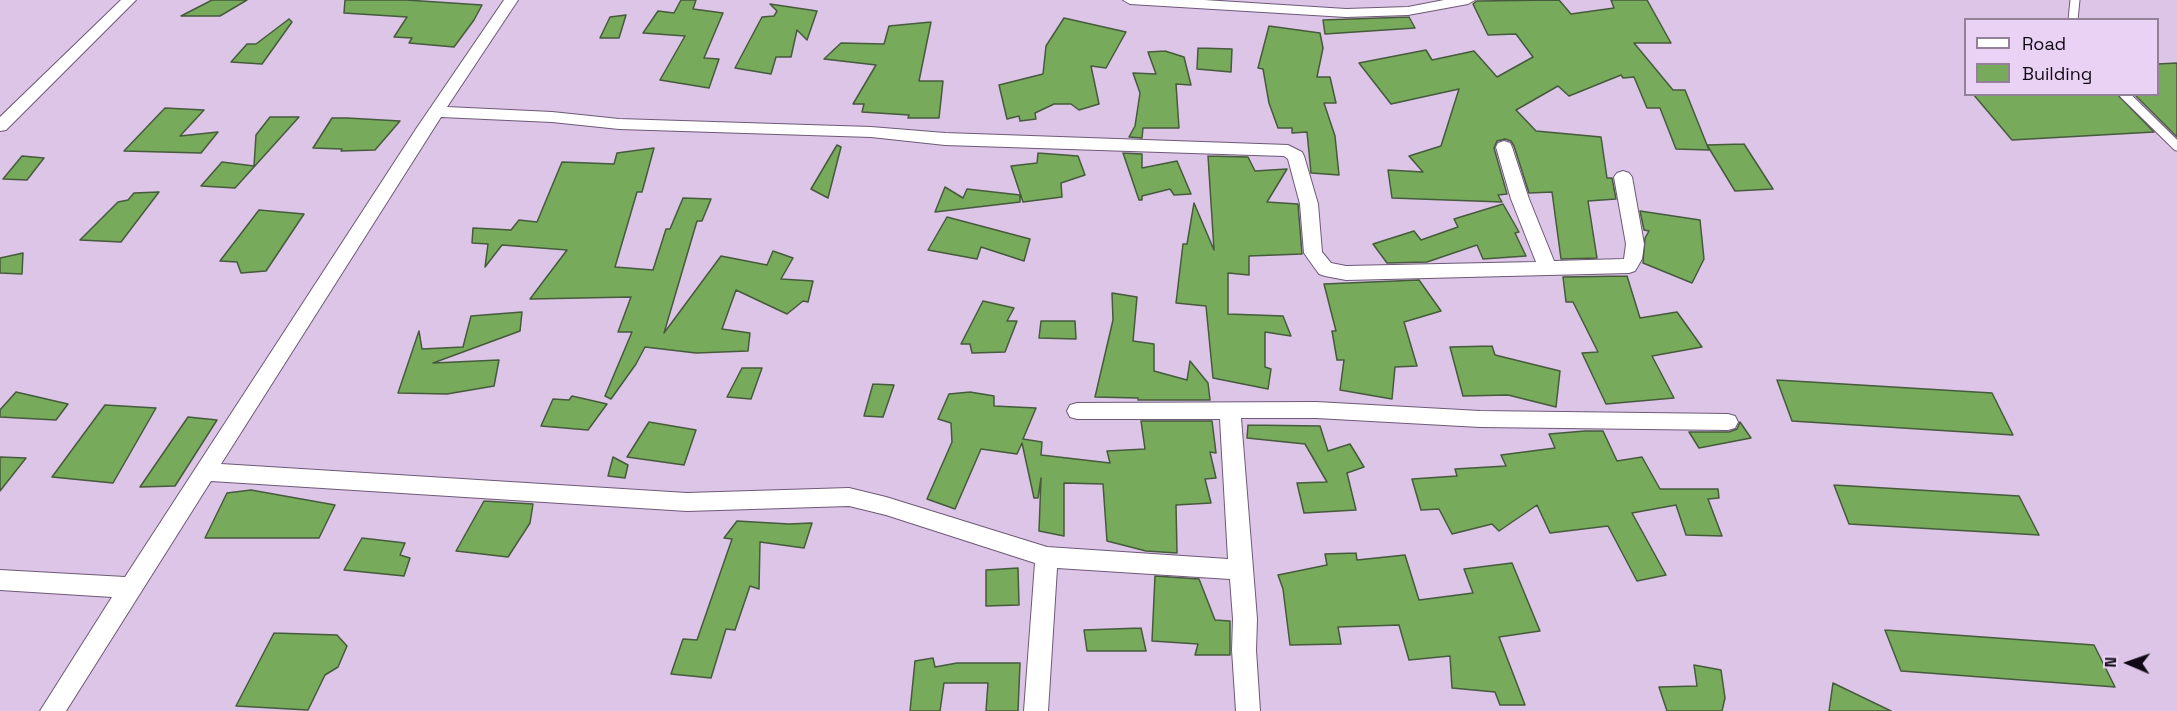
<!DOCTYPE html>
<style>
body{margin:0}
#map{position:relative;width:2177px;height:711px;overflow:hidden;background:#dcc5e7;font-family:"Space Grotesk",sans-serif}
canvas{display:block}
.legend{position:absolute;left:1964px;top:18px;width:195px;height:78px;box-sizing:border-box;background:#ead2f4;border:2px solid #93819a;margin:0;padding:8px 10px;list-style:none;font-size:18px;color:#100814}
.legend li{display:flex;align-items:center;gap:12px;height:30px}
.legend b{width:30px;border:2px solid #93819a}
.north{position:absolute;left:2099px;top:633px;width:60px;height:60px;-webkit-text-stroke:4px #ead2f4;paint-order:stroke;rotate:272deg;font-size:16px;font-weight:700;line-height:24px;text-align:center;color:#100814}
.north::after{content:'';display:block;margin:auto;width:21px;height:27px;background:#100814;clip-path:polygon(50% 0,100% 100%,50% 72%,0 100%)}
</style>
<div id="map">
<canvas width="2177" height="711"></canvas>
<ul class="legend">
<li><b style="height:8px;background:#fff"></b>Road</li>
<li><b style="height:16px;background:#78aa5c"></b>Building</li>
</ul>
<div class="north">N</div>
</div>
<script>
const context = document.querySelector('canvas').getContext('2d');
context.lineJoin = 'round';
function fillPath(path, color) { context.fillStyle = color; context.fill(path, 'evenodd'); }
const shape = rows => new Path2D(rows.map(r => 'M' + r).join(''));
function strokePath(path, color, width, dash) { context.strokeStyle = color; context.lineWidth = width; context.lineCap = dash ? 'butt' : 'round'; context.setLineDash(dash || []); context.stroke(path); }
const building = shape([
 [212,0,247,0,220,16,181,16,212,0],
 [345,0,406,0,482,5,474,20,454,47,409,43,412,38,394,37,407,17,344,13,345,0],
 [681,0,696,0,693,9,723,13,704,58,719,59,709,88,660,80,685,36,643,33,658,11,674,13,681,0],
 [1559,0,1571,14,1614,8,1611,0,1647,0,1671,43,1634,43,1673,90,1685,90,1709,150,1676,149,1660,108,1647,108,1634,77,1623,78,1621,75,1569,96,1558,86,1516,110,1536,131,1601,137,1607,178,1612,178,1616,199,1588,201,1597,258,1561,259,1552,192,1529,193,1514,146,1511,141,1505,139,1497,141,1494,148,1507,194,1498,195,1502,202,1392,198,1388,170,1423,172,1409,156,1441,146,1459,89,1391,104,1359,63,1426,50,1432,60,1474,51,1497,77,1533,57,1516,34,1488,35,1473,4,1477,1,1559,0],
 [770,4,817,11,807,40,797,30,791,57,776,57,771,74,735,68,762,17,774,16,777,11,770,4],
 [626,15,619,38,600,38,610,17,626,15],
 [1409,17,1415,28,1325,34,1323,20,1409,17],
 [1064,18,1126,32,1106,68,1091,66,1099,104,1079,110,1071,104,1054,104,1035,113,1036,119,1020,121,1019,116,1007,119,999,85,1043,74,1046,46,1064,18],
 [289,19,292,22,262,64,231,62,247,44,256,44,289,19],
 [931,22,919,81,943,81,939,118,908,118,909,115,862,112,864,104,853,104,876,65,824,59,841,43,884,44,889,26,931,22],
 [1269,26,1320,33,1323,48,1317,77,1330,77,1336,103,1324,103,1335,136,1339,175,1311,173,1307,132,1292,133,1292,128,1278,128,1269,103,1263,69,1258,68,1269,26],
 [1198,48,1232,49,1231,72,1197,69,1198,48],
 [1165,51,1184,57,1191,85,1176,84,1179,128,1143,128,1142,138,1129,137,1135,126,1140,93,1133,73,1156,74,1148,52,1165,51],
 [2177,63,2177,137,2134,94,2157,94,2157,64,2177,63],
 [1973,94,2117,94,2154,132,2012,140,1973,94],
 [165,108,204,110,180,136,218,132,201,153,124,151,165,108],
 [270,117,299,117,235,188,201,186,222,162,254,166,256,135,270,117],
 [332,118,347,118,400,121,375,150,341,151,342,149,313,148,332,118],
 [1744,144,1773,189,1735,191,1707,145,1744,144],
 [837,145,841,147,828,198,811,189,837,145],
 [654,148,642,192,637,192,615,267,653,270,666,229,670,229,683,198,711,199,702,221,697,221,664,333,721,256,767,265,773,251,793,258,781,279,813,281,808,302,803,301,787,314,736,290,722,329,750,333,748,351,696,353,645,347,636,364,611,399,605,396,632,332,618,332,631,297,530,299,567,250,502,245,485,267,488,244,472,243,473,228,511,230,519,220,537,222,562,162,614,164,617,153,654,148],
 [1038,153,1078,156,1085,175,1061,183,1062,197,1023,202,1011,166,1037,163,1038,153],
 [1123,153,1142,154,1142,168,1177,161,1191,194,1174,195,1170,189,1142,196,1142,200,1139,200,1123,153],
 [22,156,44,158,27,180,3,179,22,156],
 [1208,156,1248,157,1255,171,1287,169,1267,202,1298,204,1302,254,1249,256,1249,275,1228,273,1228,314,1283,316,1291,336,1265,332,1265,367,1271,369,1268,389,1213,378,1206,306,1176,303,1183,244,1187,244,1194,203,1214,250,1208,156],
 [945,187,963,198,967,189,1020,195,1020,202,935,212,945,187],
 [159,192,121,242,80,240,118,202,128,200,134,193,159,192],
 [1503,204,1519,232,1515,233,1526,256,1483,259,1477,245,1427,262,1387,263,1373,244,1414,231,1421,240,1458,227,1454,219,1503,204],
 [259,210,304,214,266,271,241,273,237,262,220,261,259,210],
 [1640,211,1700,220,1704,259,1692,283,1643,263,1645,238,1649,231,1644,230,1640,211],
 [947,217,1030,239,1024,261,981,247,977,259,928,250,947,217],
 [23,253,22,274,0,273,0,258,23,253],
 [1627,276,1640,318,1677,312,1702,347,1652,356,1674,398,1606,404,1582,353,1598,352,1573,302,1566,302,1563,277,1627,276],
 [1419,280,1441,311,1404,322,1417,366,1395,367,1392,399,1340,390,1344,360,1337,360,1332,331,1336,331,1324,284,1419,280],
 [1112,293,1137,297,1133,341,1154,344,1154,371,1187,380,1190,361,1208,383,1210,400,1138,400,1138,398,1095,397,1113,320,1112,293],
 [983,301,1014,308,1007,321,1017,321,1005,352,972,353,970,344,961,344,983,301],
 [522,312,520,331,433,363,499,360,494,386,447,394,398,393,419,331,422,349,463,347,471,316,522,312],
 [1041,321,1075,321,1076,339,1039,338,1041,321],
 [1492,346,1495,355,1560,371,1556,407,1508,395,1463,396,1450,347,1492,346],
 [742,368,762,368,751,399,727,397,742,368],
 [1777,380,1992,393,2013,435,1792,421,1777,380],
 [873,384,894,385,883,417,864,416,873,384],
 [16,392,68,404,56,420,0,417,0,410,16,392],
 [970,392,994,396,994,406,1036,408,1023,439,1042,442,1041,455,1110,463,1107,451,1145,449,1141,421,1212,421,1216,453,1210,452,1216,478,1205,479,1211,503,1176,505,1177,553,1146,551,1107,541,1103,484,1064,483,1064,536,1039,531,1041,478,1038,498,1034,498,1022,443,1017,454,981,449,955,509,927,499,952,442,951,423,938,419,949,394,970,392],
 [572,396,607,404,588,430,541,426,553,399,569,400,572,396],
 [105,405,156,408,113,483,52,477,105,405],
 [188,417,217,420,175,486,140,487,188,417],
 [649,422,696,430,684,465,627,457,649,422],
 [1740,422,1751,438,1699,448,1689,432,1729,432,1737,429,1740,422],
 [1248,425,1320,426,1328,451,1350,444,1364,467,1347,473,1356,510,1304,513,1297,483,1327,482,1305,444,1247,438,1248,425],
 [1585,431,1603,431,1617,461,1642,457,1660,489,1718,489,1719,498,1708,499,1722,536,1686,535,1676,505,1632,513,1666,575,1637,581,1608,526,1550,533,1537,505,1499,531,1492,524,1452,534,1439,509,1421,510,1412,479,1457,476,1455,469,1506,466,1501,455,1555,448,1549,434,1585,431],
 [0,457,26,458,0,491,0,457],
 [613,457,628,465,625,478,608,476,613,457],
 [1834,485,2019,496,2039,535,1849,524,1834,485],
 [251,490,335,505,319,538,205,538,227,493,251,490],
 [484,501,533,504,530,523,508,557,456,551,484,501],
 [737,521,789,524,812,523,804,548,760,542,759,589,750,586,735,630,726,629,711,678,671,674,683,639,697,640,732,539,724,538,737,521],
 [362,538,405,543,400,555,410,558,404,576,344,570,362,538],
 [1356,553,1357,560,1405,555,1419,600,1473,593,1464,569,1512,563,1540,631,1499,637,1525,705,1500,705,1495,692,1452,688,1450,656,1409,660,1399,625,1338,627,1341,644,1290,645,1283,589,1278,575,1327,565,1325,554,1356,553],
 [1018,568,1019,605,986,606,986,570,1018,568],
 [1155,576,1199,579,1215,620,1230,621,1230,655,1195,655,1198,644,1152,641,1155,576],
 [1141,628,1146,651,1087,651,1084,630,1141,628],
 [1885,630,2094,645,2115,687,1901,671,1885,630],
 [274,633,337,635,347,646,338,667,325,675,308,710,236,706,274,633],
 [933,658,935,667,957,663,1020,663,1018,711,986,711,988,683,944,683,940,711,910,711,915,661,933,658],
 [1694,665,1721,670,1725,698,1722,711,1667,711,1659,687,1697,686,1694,665],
 [1833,683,1891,711,1829,711,1833,683]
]);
const service = shape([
 [2073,20,2075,0],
 [2124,94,2177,146]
]);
const minor = shape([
 [121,0,136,0,6,130,0,131,0,117,121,0],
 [504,0,518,0,447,107,552,112,619,119,871,127,945,133,1288,145,1302,152,1304,156,1318,204,1322,252,1331,263,1346,266,1536,262,1511,199,1496,147,1498,143,1504,141,1510,143,1512,147,1529,199,1554,261,1624,259,1626,244,1614,177,1617,173,1623,171,1629,173,1632,177,1644,244,1642,259,1635,271,1629,273,1346,280,1325,276,1319,274,1304,253,1300,204,1288,159,1284,156,945,145,871,137,619,129,552,122,441,117,221,464,687,493,849,488,886,497,1047,547,1228,559,1220,419,1077,419,1070,417,1067,411,1070,405,1077,403,1316,402,1480,411,1728,414,1735,416,1738,422,1735,428,1728,430,1480,427,1316,418,1241,418,1257,619,1256,650,1260,711,1236,711,1232,650,1233,619,1230,579,1057,568,1048,711,1024,711,1035,563,886,515,849,506,687,511,211,481,66,711,40,711,112,597,0,590,0,570,125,577,416,129,504,0],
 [1123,0,1204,0,1346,9,1408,7,1444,0,1475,0,1468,4,1408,15,1346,17,1130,4,1123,0]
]);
fillPath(building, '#78aa5c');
strokePath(building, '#465a3c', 1.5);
strokePath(service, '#6e5977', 11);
strokePath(minor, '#6e5977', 2);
strokePath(service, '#fff', 9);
fillPath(minor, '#fff');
</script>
